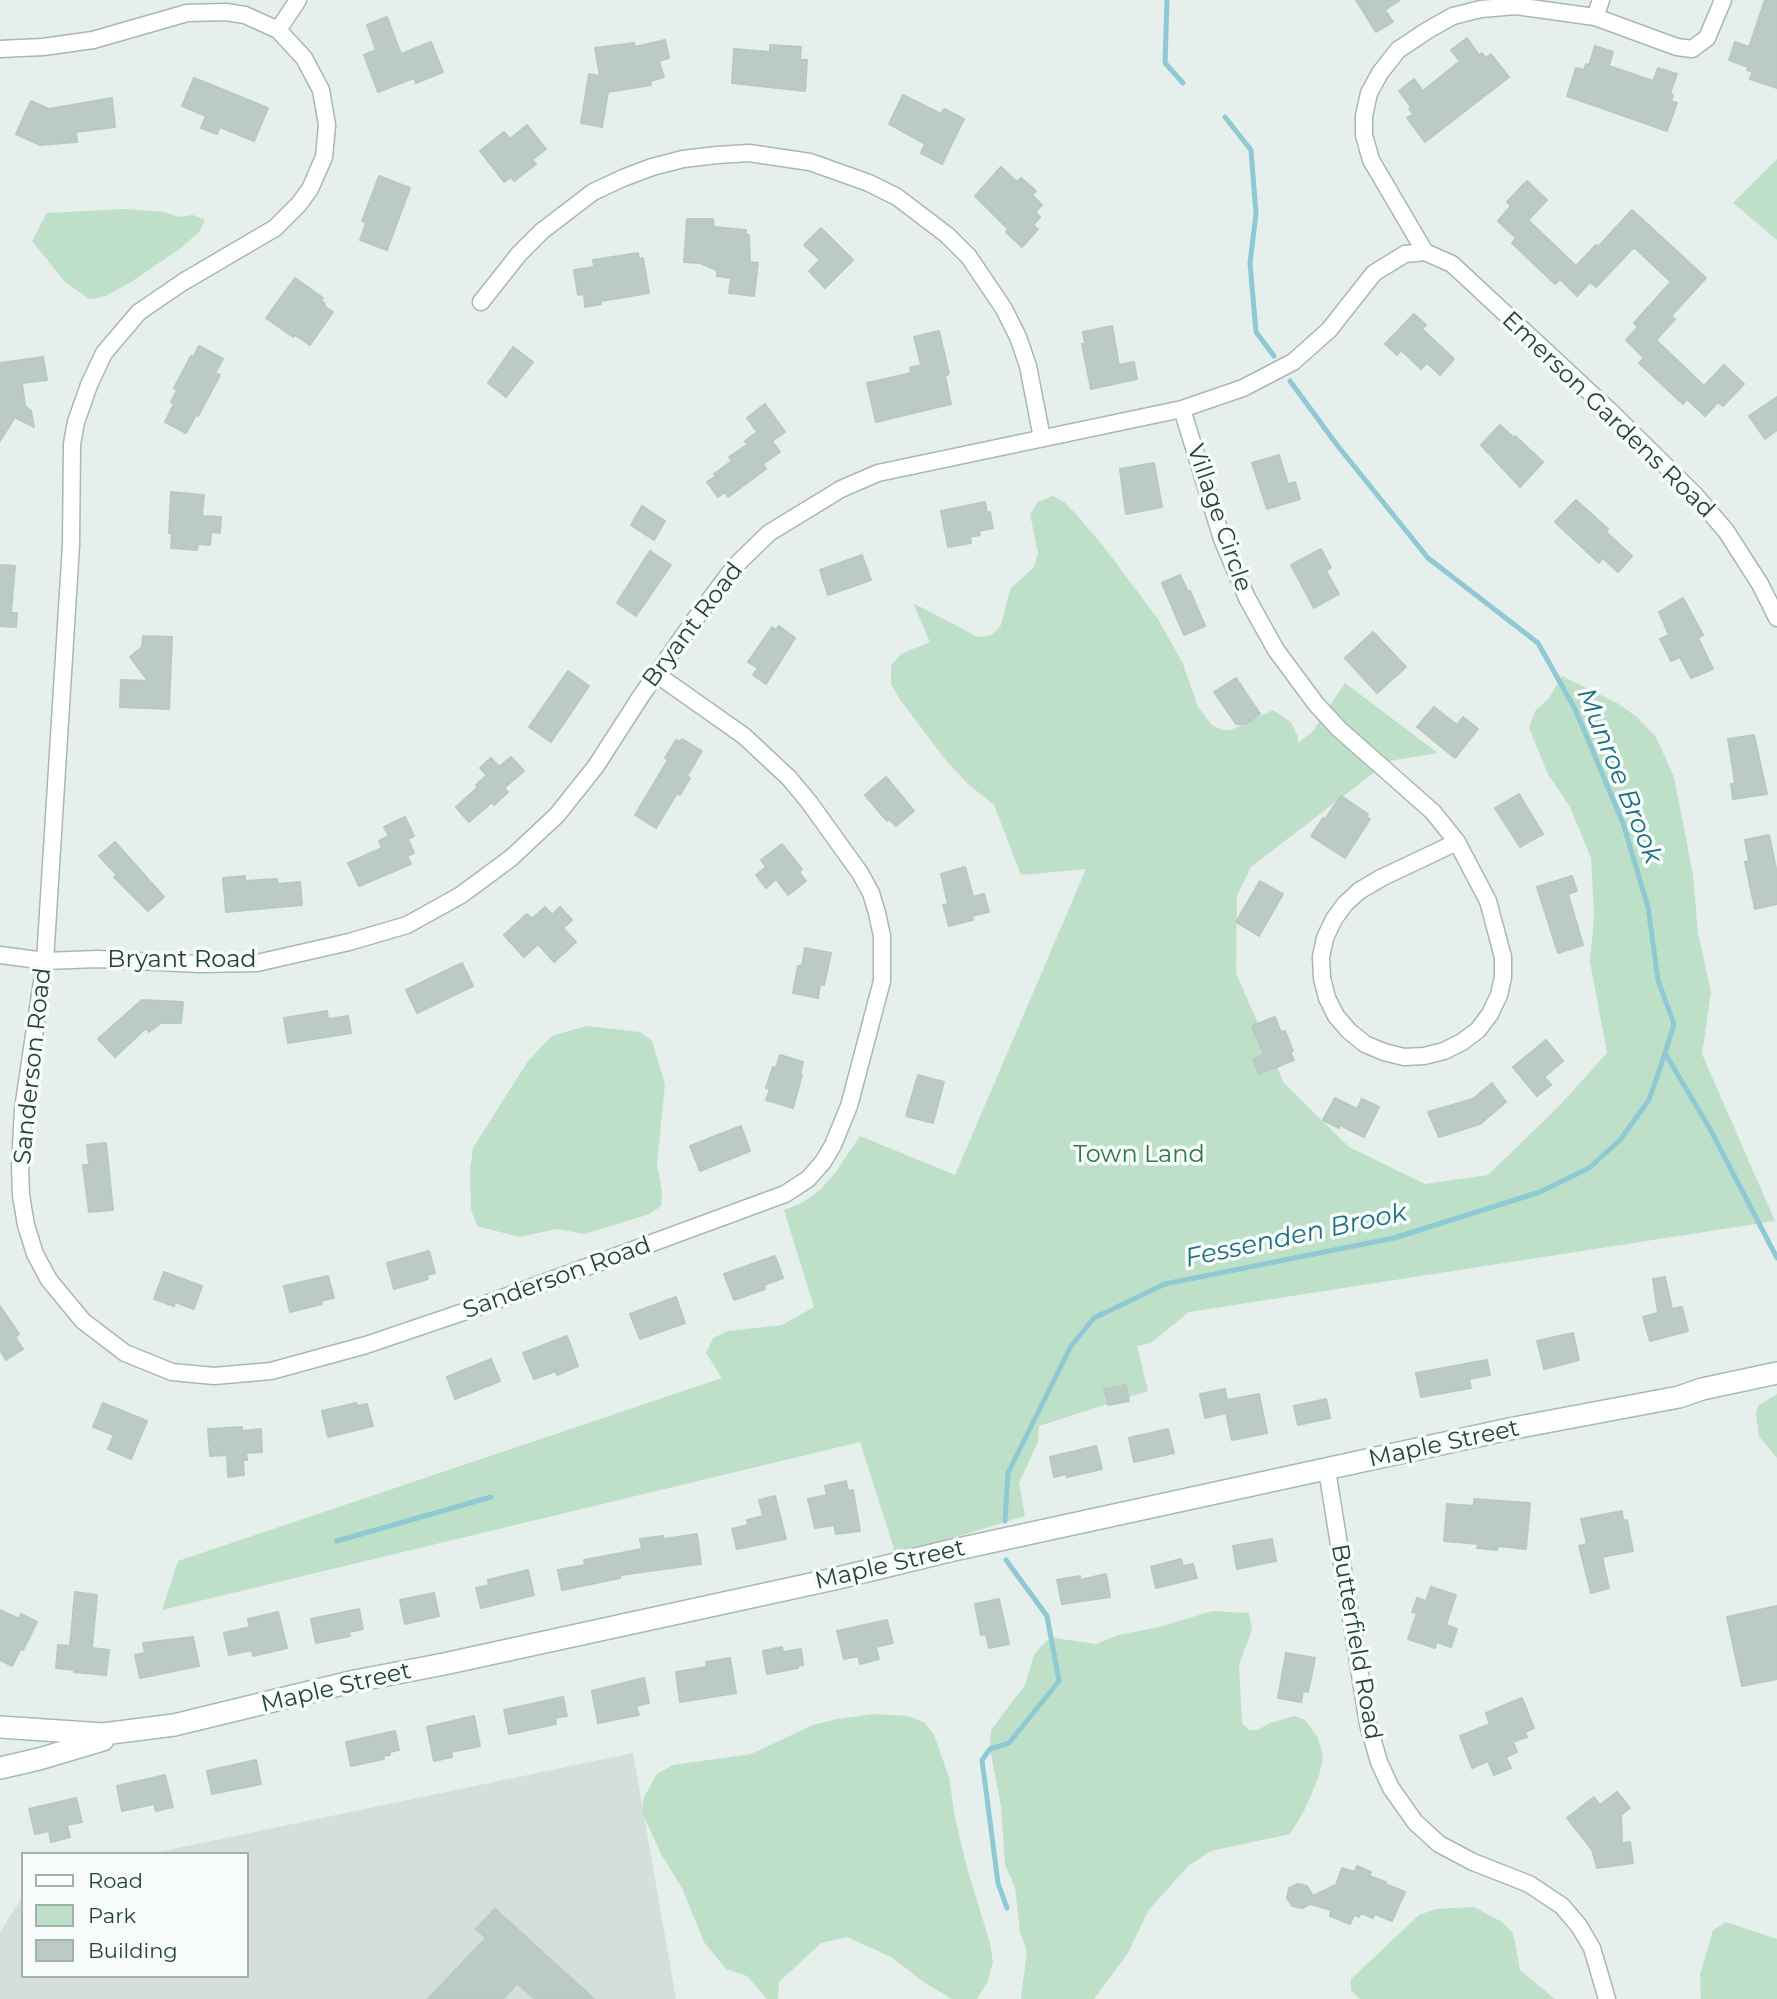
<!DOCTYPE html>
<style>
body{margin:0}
#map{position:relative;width:1777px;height:1999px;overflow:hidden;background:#e6efeb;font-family:Montserrat,sans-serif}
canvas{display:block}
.legend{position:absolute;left:21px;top:1852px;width:228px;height:126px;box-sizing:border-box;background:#f7fbf9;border:2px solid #a3b1ad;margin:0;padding:9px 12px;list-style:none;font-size:21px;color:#24423a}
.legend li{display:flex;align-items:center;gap:14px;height:35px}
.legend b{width:35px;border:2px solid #a3b1ad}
</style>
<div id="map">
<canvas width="1777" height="1999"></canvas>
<ul class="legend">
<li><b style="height:9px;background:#fff"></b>Road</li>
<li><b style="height:19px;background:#bfe0c8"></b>Park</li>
<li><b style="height:19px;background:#bbcac4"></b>Building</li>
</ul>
</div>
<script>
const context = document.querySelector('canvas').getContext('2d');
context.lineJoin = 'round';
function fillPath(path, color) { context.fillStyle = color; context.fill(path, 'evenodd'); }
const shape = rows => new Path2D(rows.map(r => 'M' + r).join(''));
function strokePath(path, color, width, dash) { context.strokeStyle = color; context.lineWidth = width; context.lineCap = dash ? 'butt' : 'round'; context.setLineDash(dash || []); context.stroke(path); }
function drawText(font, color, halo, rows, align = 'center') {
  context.font = font + ' Montserrat,sans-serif'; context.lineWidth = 7; context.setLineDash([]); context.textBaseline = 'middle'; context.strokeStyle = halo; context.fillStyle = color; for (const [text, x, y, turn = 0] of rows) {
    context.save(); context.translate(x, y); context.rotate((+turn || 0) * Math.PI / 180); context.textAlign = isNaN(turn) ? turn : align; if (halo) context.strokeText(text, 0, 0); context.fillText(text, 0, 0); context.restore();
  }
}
const built = shape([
 [633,1753,676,1999,0,1999,0,1932,23,1896,23,1976,247,1976,247,1854,149,1854]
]);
const green = shape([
 [1777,159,1777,240,1733,203],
 [124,209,164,212,179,217,193,215,205,220,199,232,181,248,128,284,105,296,94,299,88,298,66,283,32,241,47,213],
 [1053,496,1064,502,1076,514,1104,547,1158,619,1183,664,1198,707,1212,725,1222,730,1231,730,1273,710,1291,722,1298,737,1298,743,1313,731,1345,683,1438,753,1389,761,1251,867,1237,895,1236,973,1284,1083,1349,1147,1425,1184,1488,1175,1559,1106,1607,1053,1590,962,1594,916,1591,858,1570,807,1548,774,1529,728,1535,711,1549,698,1562,676,1617,703,1637,717,1656,737,1674,777,1693,875,1698,933,1711,992,1702,1054,1775,1221,1189,1312,1151,1343,1137,1346,1148,1391,1039,1426,1038,1442,1019,1483,1025,1516,896,1555,860,1442,162,1610,178,1561,722,1378,706,1353,713,1338,728,1331,782,1325,814,1307,784,1210,804,1202,821,1189,835,1173,860,1136,955,1175,1086,869,1021,875,994,805,968,784,948,763,901,701,891,684,891,665,901,654,930,642,913,603,978,637,992,635,1001,625,1010,589,1034,567,1038,553,1030,514,1038,502],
 [586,1026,640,1032,652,1041,665,1084,657,1164,662,1192,661,1206,650,1214,584,1234,557,1229,519,1237,477,1226,471,1209,470,1170,473,1148,528,1061,552,1036],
 [1777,1394,1777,1458,1759,1436,1756,1412,1759,1405],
 [1213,1611,1249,1613,1252,1630,1239,1664,1242,1723,1249,1730,1258,1730,1270,1723,1294,1716,1305,1720,1318,1738,1323,1757,1319,1776,1304,1811,1290,1834,1211,1851,1188,1866,1148,1911,1128,1953,1094,1999,1021,1999,1027,1951,1020,1933,1015,1887,1005,1865,1001,1806,990,1749,991,1730,1025,1685,1034,1655,1046,1641,1055,1638,1096,1644,1118,1635,1159,1627],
 [875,1714,908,1716,924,1722,934,1735,949,1777,955,1818,967,1868,990,1943,993,1962,987,1983,977,1999,952,1999,925,1983,891,1957,847,1937,821,1943,779,1982,778,1999,767,1999,747,1976,726,1969,704,1942,682,1888,661,1854,642,1812,644,1797,657,1774,673,1765,751,1754,813,1725,837,1719],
 [1474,1907,1502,1922,1513,1933,1520,1970,1555,1999,1360,1999,1351,1990,1351,1979,1419,1915,1436,1909],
 [1726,1922,1777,1939,1777,1999,1701,1999,1700,1975,1713,1930]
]);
const stream = shape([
 [1167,0,1165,63,1183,83],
 [1225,117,1251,150,1256,214,1250,263,1256,332,1274,356],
 [1290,381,1337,445,1428,558,1538,643,1575,709,1623,823,1648,907,1658,980,1674,1024,1665,1053,1710,1129,1777,1258],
 [1005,1521,1008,1473,1071,1346,1094,1318,1165,1284,1394,1238,1540,1192,1589,1168,1620,1140,1649,1100,1665,1053],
 [337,1541,491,1497],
 [1006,1560,1047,1616,1059,1681,1009,1743,990,1749,982,1760,998,1883,1007,1908]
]);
const building = shape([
 [1356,0,1400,0,1385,10,1393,22,1376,32,1356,0],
 [1765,0,1777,0,1777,88,1750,79,1753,72,1747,70,1748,67,1729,60,1735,42,1749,47,1765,0],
 [387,17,401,54,431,42,443,72,416,83,414,78,378,92,364,55,376,50,367,25,387,17],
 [1467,38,1479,55,1482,53,1486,58,1491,54,1509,77,1425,142,1407,118,1413,114,1409,109,1411,107,1399,91,1414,79,1423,91,1460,61,1451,50,1467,38],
 [665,40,669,58,659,61,664,77,650,81,651,85,608,92,602,127,581,123,589,74,600,76,595,48,634,43,635,47,665,40],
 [770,45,801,47,800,60,807,60,805,91,732,83,734,49,770,52,770,45],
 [1595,46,1613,52,1609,66,1653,81,1658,68,1677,74,1670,94,1673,95,1671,101,1677,103,1667,131,1567,96,1576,68,1584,70,1586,64,1589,65,1595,46],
 [194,78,268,108,254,141,220,127,217,134,201,128,206,116,182,106,194,78],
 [903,95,941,114,944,109,964,119,942,164,921,153,925,144,889,124,903,95],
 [112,98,115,127,76,132,77,142,40,145,16,134,31,101,49,109,112,98],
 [527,125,546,149,532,160,536,164,514,181,511,177,504,182,480,151,504,132,510,139,527,125],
 [1001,167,1017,182,1021,178,1036,191,1032,195,1042,205,1035,212,1040,217,1033,225,1038,229,1022,247,1006,232,1008,229,975,196,1001,167],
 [379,176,410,188,387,250,360,240,366,223,362,221,379,176],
 [1527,181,1547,200,1528,220,1576,266,1596,245,1598,247,1632,210,1706,278,1671,316,1675,319,1656,340,1704,386,1724,365,1744,384,1723,406,1718,402,1705,416,1687,399,1683,404,1639,363,1644,358,1626,340,1638,327,1634,323,1671,282,1634,247,1596,287,1590,282,1577,296,1560,279,1555,284,1512,243,1516,238,1498,221,1511,206,1507,202,1527,181],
 [687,219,713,219,714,227,746,230,746,235,749,235,750,262,758,263,754,296,729,293,731,278,717,276,717,270,700,263,684,262,687,219],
 [821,228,853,260,825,288,809,271,820,260,804,245,821,228],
 [638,253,639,259,643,258,649,293,601,301,601,304,585,307,584,294,578,295,574,270,594,267,593,260,638,253],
 [295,278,323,298,321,300,325,304,324,306,333,312,310,345,295,335,293,337,266,318,295,278],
 [1414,314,1426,325,1422,329,1454,359,1440,375,1427,363,1421,369,1401,350,1397,355,1385,344,1414,314],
 [1112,326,1119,365,1134,362,1137,379,1091,389,1082,344,1085,344,1083,332,1112,326],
 [939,331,949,374,945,376,951,404,876,422,867,383,911,373,910,368,921,365,914,337,939,331],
 [199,346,223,359,215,373,220,375,198,416,196,415,186,433,165,422,174,404,171,402,177,390,174,388,191,356,193,358,199,346],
 [513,347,533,362,506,397,488,383,513,347],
 [43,357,47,380,22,383,25,406,31,411,34,427,15,417,0,441,0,363,43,357],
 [1777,397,1777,430,1765,439,1749,416,1777,397],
 [765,404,785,432,772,441,780,452,763,464,766,469,728,497,725,492,718,497,707,482,716,476,714,474,732,461,729,457,748,444,745,441,757,432,747,418,765,404],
 [1500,425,1514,438,1515,436,1543,462,1520,487,1481,445,1500,425],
 [1279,455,1288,484,1295,482,1300,499,1267,509,1252,463,1279,455],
 [1154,463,1162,507,1126,514,1120,469,1154,463],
 [171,492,204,495,202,516,221,517,220,533,211,532,210,545,198,544,197,550,171,548,172,533,169,533,171,492],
 [1576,500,1608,529,1606,532,1632,556,1618,572,1603,558,1599,563,1555,522,1576,500],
 [985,502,987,513,990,512,993,528,979,531,980,535,970,537,971,543,948,547,941,511,985,502],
 [642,506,665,521,654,540,631,525,642,506],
 [1321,549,1331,568,1326,571,1339,594,1314,608,1291,565,1321,549],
 [650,551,671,565,636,616,617,603,650,551],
 [862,555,871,580,828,595,820,570,862,555],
 [0,565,15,566,11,613,17,613,16,627,0,626,0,565],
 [1180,575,1188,592,1190,591,1205,626,1184,635,1162,583,1180,575],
 [1683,598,1703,635,1698,638,1713,669,1691,678,1680,657,1671,661,1660,639,1669,635,1659,612,1683,598],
 [779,626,795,638,766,684,753,675,758,668,748,662,772,627,776,630,779,626],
 [1373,632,1406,667,1377,693,1345,658,1373,632],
 [143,636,172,637,169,709,120,707,121,680,148,681,130,657,142,647,143,636],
 [568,671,589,686,551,742,529,727,568,671],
 [1236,678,1260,714,1246,724,1236,724,1214,692,1236,678],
 [1434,707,1457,725,1463,717,1478,729,1455,758,1417,727,1434,707],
 [1754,735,1767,794,1733,799,1731,784,1735,783,1728,739,1754,735],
 [682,739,702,751,687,776,690,778,680,795,677,793,656,828,635,815,668,760,665,758,676,740,680,742,682,739],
 [511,757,524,771,504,788,508,792,494,805,492,802,469,822,456,807,478,787,476,785,487,775,480,768,491,758,499,767,511,757],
 [886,777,914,811,896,826,889,819,887,821,865,795,886,777],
 [1519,794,1543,834,1520,847,1495,808,1519,794],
 [1341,796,1368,814,1366,817,1370,819,1345,858,1311,836,1323,818,1325,819,1341,796],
 [405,817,414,836,408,839,414,853,407,856,411,864,359,886,348,863,382,848,379,841,389,836,384,827,405,817],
 [1769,835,1777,873,1777,904,1755,909,1745,862,1749,861,1745,840,1769,835],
 [115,842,164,897,148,911,114,877,117,875,99,856,115,842],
 [782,844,802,869,799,872,806,881,788,895,776,879,766,888,756,875,766,867,761,860,782,844],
 [965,867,973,897,984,894,989,912,972,916,973,920,949,926,943,905,948,904,941,874,965,867],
 [245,876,245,881,277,879,278,884,300,882,302,905,226,912,223,878,245,876],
 [1572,876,1577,891,1568,894,1583,945,1558,953,1537,887,1572,876],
 [1260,881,1283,894,1259,936,1236,922,1260,881],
 [545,907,552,915,560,907,572,920,563,928,576,942,554,962,538,944,524,957,504,935,527,914,532,919,545,907],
 [805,948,831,953,824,985,820,984,818,998,793,993,798,966,802,966,805,948],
 [462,963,473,986,417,1013,406,990,462,963],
 [142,1000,183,1002,181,1023,161,1023,149,1032,146,1028,115,1057,98,1039,142,1000],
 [327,1011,328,1019,348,1016,351,1033,288,1043,284,1018,327,1011],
 [1275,1017,1281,1032,1285,1031,1293,1051,1290,1052,1294,1060,1259,1074,1253,1059,1264,1055,1252,1026,1275,1017],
 [1546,1040,1563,1061,1544,1077,1551,1085,1537,1096,1513,1067,1546,1040],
 [780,1055,803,1062,800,1074,802,1075,793,1108,766,1100,770,1089,766,1088,773,1067,776,1068,780,1055],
 [918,1075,944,1082,933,1123,906,1116,918,1075],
 [1492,1083,1506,1102,1480,1124,1439,1137,1428,1112,1473,1099,1492,1083],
 [1335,1098,1357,1109,1362,1099,1379,1107,1364,1137,1340,1125,1339,1128,1323,1120,1335,1098],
 [741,1126,750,1151,700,1171,690,1146,741,1126],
 [106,1143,113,1210,89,1212,83,1165,89,1165,87,1145,106,1143],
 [429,1251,435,1273,427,1275,428,1279,394,1289,387,1263,429,1251],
 [775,1256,783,1278,764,1285,765,1289,734,1300,724,1274,775,1256],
 [164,1272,202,1286,194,1309,175,1302,174,1306,154,1299,164,1272],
 [328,1276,334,1298,321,1301,322,1304,290,1312,284,1286,328,1276],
 [1665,1277,1672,1309,1682,1307,1688,1331,1650,1341,1643,1317,1658,1313,1653,1279,1665,1277],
 [676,1297,685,1323,640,1339,630,1314,676,1297],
 [0,1306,19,1334,15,1337,23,1349,6,1360,0,1350,0,1306],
 [1573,1333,1579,1360,1544,1369,1537,1341,1573,1333],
 [567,1336,578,1366,557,1375,556,1371,534,1379,523,1353,567,1336],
 [491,1359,500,1381,455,1399,447,1377,491,1359],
 [1487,1360,1490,1375,1469,1379,1471,1388,1421,1397,1416,1373,1487,1360],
 [1126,1385,1129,1401,1108,1405,1104,1389,1126,1385],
 [1225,1389,1227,1400,1259,1394,1267,1433,1232,1440,1226,1413,1205,1418,1200,1394,1225,1389],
 [1326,1399,1330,1418,1298,1425,1294,1406,1326,1399],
 [103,1403,147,1421,131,1459,108,1449,114,1435,93,1427,103,1403],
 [356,1403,357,1406,367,1404,373,1426,328,1437,322,1411,356,1403],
 [242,1427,242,1431,261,1429,262,1452,246,1453,247,1460,243,1460,244,1475,228,1477,227,1455,210,1456,208,1429,242,1427],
 [1168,1429,1174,1453,1134,1462,1129,1438,1168,1429],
 [1096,1446,1102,1469,1067,1477,1066,1474,1054,1477,1050,1457,1096,1446],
 [846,1481,848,1491,853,1490,860,1531,836,1534,834,1525,815,1528,808,1499,827,1495,825,1486,846,1481],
 [775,1496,786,1539,737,1549,732,1529,748,1525,747,1520,763,1516,759,1500,775,1496],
 [1474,1499,1530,1503,1526,1549,1498,1546,1497,1550,1477,1548,1478,1544,1444,1541,1447,1504,1474,1506,1474,1499],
 [1622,1511,1623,1521,1627,1520,1633,1551,1602,1557,1609,1588,1591,1593,1579,1546,1587,1544,1581,1519,1622,1511],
 [697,1534,701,1564,620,1575,620,1578,562,1590,558,1570,585,1565,584,1560,642,1549,640,1539,663,1536,664,1539,697,1534],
 [1272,1539,1276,1561,1237,1569,1233,1546,1272,1539],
 [1181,1559,1183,1566,1193,1564,1197,1578,1156,1588,1151,1567,1181,1559],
 [528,1570,534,1595,481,1608,476,1588,489,1585,488,1580,528,1570],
 [1106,1574,1110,1597,1062,1604,1057,1580,1080,1576,1080,1580,1106,1574],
 [1431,1587,1456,1595,1446,1625,1457,1629,1451,1647,1437,1642,1435,1648,1408,1639,1417,1613,1412,1612,1417,1598,1426,1601,1431,1587],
 [75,1592,97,1595,92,1648,109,1650,106,1675,74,1672,75,1670,56,1668,58,1645,70,1646,75,1592],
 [434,1593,439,1616,405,1624,400,1600,434,1593],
 [999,1599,1009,1644,989,1648,986,1634,981,1635,975,1604,999,1599],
 [1777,1606,1777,1679,1742,1686,1727,1617,1777,1606],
 [359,1609,363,1629,349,1632,350,1636,316,1643,311,1619,359,1609],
 [0,1610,19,1619,21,1614,37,1622,23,1650,21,1648,12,1666,0,1660,0,1610],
 [278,1612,287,1648,253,1656,252,1650,229,1655,224,1633,250,1627,248,1619,278,1612],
 [887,1620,893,1643,876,1647,879,1659,860,1664,858,1656,844,1659,837,1631,887,1620],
 [193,1637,199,1666,140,1678,135,1655,145,1653,143,1643,193,1637],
 [782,1647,783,1652,801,1649,803,1665,798,1666,798,1668,767,1674,763,1651,782,1647],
 [1286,1653,1315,1658,1308,1692,1303,1691,1301,1702,1278,1698,1286,1653],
 [730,1658,736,1693,680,1702,676,1672,707,1667,706,1662,730,1658],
 [644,1678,649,1703,636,1706,639,1715,598,1723,592,1691,644,1678],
 [563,1697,567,1716,555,1718,556,1724,509,1734,504,1710,563,1697],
 [1522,1698,1534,1728,1525,1732,1527,1737,1513,1742,1517,1752,1506,1757,1511,1768,1494,1775,1488,1761,1472,1768,1460,1736,1490,1724,1486,1713,1522,1698],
 [474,1716,480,1746,451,1752,452,1757,434,1761,427,1727,474,1716],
 [395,1731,399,1750,390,1752,390,1755,383,1756,384,1759,351,1766,346,1742,395,1731],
 [256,1760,261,1784,212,1794,207,1771,256,1760],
 [165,1775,173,1807,156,1811,154,1804,122,1811,117,1786,165,1775],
 [1617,1792,1630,1808,1621,1815,1622,1843,1630,1842,1633,1863,1597,1868,1592,1850,1567,1818,1594,1797,1600,1805,1617,1792],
 [76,1798,82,1822,67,1825,70,1837,51,1842,49,1831,35,1834,29,1809,76,1798],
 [1357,1866,1371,1872,1369,1876,1386,1882,1385,1884,1405,1892,1392,1921,1375,1914,1373,1918,1361,1913,1359,1917,1354,1915,1350,1924,1330,1916,1331,1910,1310,1904,1302,1908,1292,1906,1287,1898,1289,1888,1298,1884,1307,1886,1313,1896,1336,1885,1342,1868,1355,1872,1357,1866],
 [495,1909,594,1999,535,1999,517,1983,503,1999,428,1999,486,1938,476,1929,495,1909]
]);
const minor = shape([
 [1595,17,1601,0],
 [278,30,298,0],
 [0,49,43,47,93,40,187,13,226,12,245,15,278,30,304,58,321,90,327,125,324,157,310,189,299,204,275,228,183,282,139,312,104,353,89,385,76,422,72,444,71,545,45,961,23,1109,20,1166,21,1195,26,1225,35,1254,49,1280,83,1321,125,1353,172,1372,214,1376,271,1371,366,1345,478,1307,785,1194,808,1179,823,1162,833,1145,849,1106,882,981,882,936,877,913,871,893,860,873,809,802,789,778,744,736,656,674],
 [1425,252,1371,160,1364,135,1364,116,1369,93,1380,73,1398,50,1428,30,1453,16,1481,9,1516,6,1595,17,1677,47,1692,49,1707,38,1723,0],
 [481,302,519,254,542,231,593,192,623,178,652,167,683,159,717,155,749,153,810,162,869,183,897,197,947,235,969,257,1004,309,1018,337,1028,366,1042,438],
 [1182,409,1222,539,1247,598,1276,650,1316,704,1339,729,1433,812,1457,842,1488,901,1503,957,1503,977,1499,995,1490,1014,1478,1030,1462,1042,1444,1051,1424,1056,1404,1057,1384,1052,1365,1044,1349,1031,1336,1016,1327,998,1322,978,1321,957,1325,938,1334,919,1345,904,1359,891,1381,878,1457,842],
 [0,955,45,961,98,959,199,964,257,963,349,942,407,925,461,895,511,858,557,815,596,766,641,696,696,618,735,566,769,533,841,489,878,473,1182,409,1243,388,1293,362,1329,330,1374,273,1405,254,1425,252,1452,264,1611,412,1695,495,1726,531,1760,584,1777,618],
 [1327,1470,1368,1724,1379,1762,1391,1788,1415,1822,1439,1844,1473,1862,1529,1884,1562,1906,1579,1926,1592,1948,1607,1999]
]);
const secondary = shape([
 [0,1727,103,1734,174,1725,355,1681,444,1664,834,1579,949,1551,1514,1428,1679,1397,1702,1389,1777,1373],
 [0,1768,39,1759,103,1740]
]);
const streetNames = [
 ["Emerson Gardens Road",1608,415,44],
 ["Village Circle",1219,518,71],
 ["Bryant Road",693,625,-53],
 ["Bryant Road",182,960],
 ["Sanderson Road",33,1066,-84],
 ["Sanderson Road",557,1278,-20],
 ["Maple Street",1444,1444,-12],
 ["Maple Street",890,1565,-13],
 ["Butterfield Road",1356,1642,80],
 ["Maple Street",336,1688,-13]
];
const parkNames = [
 ["Town Land",1139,1155]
];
const waterNames = [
 ["Munroe Brook",1619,776,68],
 ["Fessenden Brook",1296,1236,-12]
];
fillPath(built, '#d4dfda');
fillPath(green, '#bfe0c8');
strokePath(stream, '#8ec9d4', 5);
fillPath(building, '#bbcac4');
strokePath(building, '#b8c9c2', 2);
strokePath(minor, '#a8b8b2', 19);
strokePath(secondary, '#a4bbb3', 24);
strokePath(minor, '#fff', 16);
strokePath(secondary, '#fff', 21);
drawText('24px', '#24423a', '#f7fbf9', streetNames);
drawText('24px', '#2d7a4b', '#f7fbf9', parkNames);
drawText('italic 26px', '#1c6f80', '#f7fbf9', waterNames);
</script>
